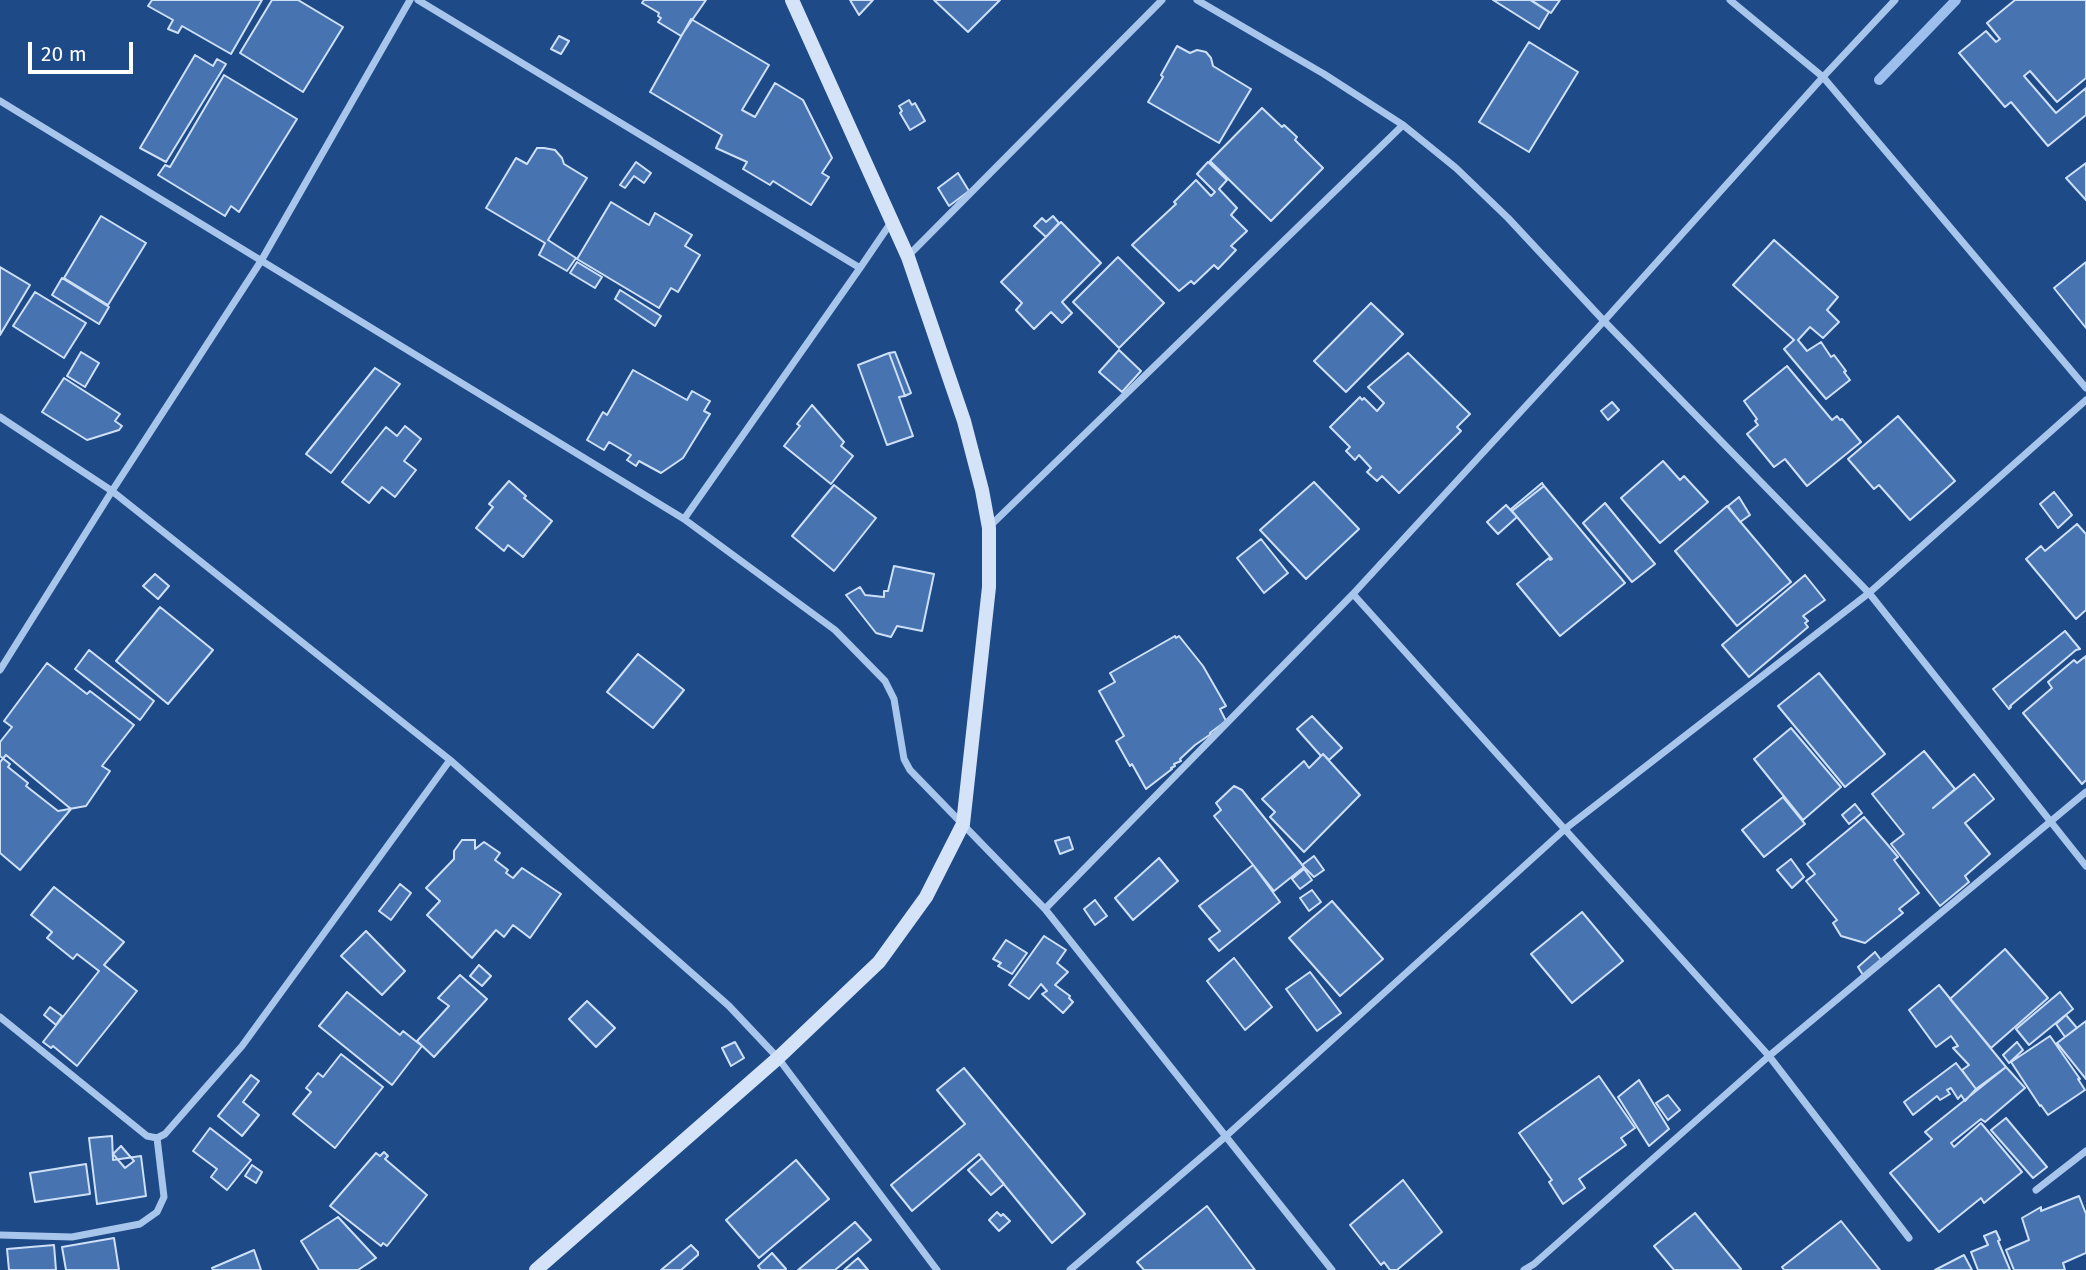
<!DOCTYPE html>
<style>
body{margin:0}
#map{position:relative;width:2086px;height:1270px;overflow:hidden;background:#1e4a88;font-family:"Fira Sans",sans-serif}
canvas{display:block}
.scale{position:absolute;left:28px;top:42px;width:105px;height:32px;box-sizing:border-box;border:4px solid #fff;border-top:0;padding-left:9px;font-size:21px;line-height:24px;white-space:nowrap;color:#fff;-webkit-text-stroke:5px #1e4a88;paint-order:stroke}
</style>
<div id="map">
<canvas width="2086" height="1270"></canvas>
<div class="scale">20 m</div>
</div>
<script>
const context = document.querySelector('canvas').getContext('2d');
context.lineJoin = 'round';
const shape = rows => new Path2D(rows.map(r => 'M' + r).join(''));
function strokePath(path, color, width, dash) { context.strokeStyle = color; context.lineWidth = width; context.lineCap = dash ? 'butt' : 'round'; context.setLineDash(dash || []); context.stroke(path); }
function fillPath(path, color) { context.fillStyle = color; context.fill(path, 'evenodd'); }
const stream = shape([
 [1879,80,1956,0]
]);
const building = shape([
 [152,0,262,0,231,54,182,26,178,33,168,29,173,20,148,6,152,0],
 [272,0,298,0,343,27,303,92,240,53,272,0],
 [644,0,706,0,681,36,658,22,661,18,658,16,659,13,642,3,644,0],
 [850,0,873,0,859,15,850,0],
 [934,0,1000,0,968,32,934,0],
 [1493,0,1530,0,1549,12,1539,29,1493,0],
 [1531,0,1560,0,1551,13,1531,0],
 [2015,0,2086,0,2086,78,2057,102,2030,71,2024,76,2056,113,2086,88,2086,115,2048,146,2011,102,2005,107,1959,53,1986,31,1996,42,2000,39,1987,23,2015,0],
 [691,19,769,65,742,110,755,117,775,83,803,100,832,158,822,173,829,177,811,205,773,181,770,185,743,169,747,162,716,148,722,135,650,92,691,19],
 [559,36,569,41,561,54,551,49,559,36],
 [1529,42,1578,72,1529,152,1479,122,1529,42],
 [1177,46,1190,53,1197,50,1206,52,1211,58,1213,66,1251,89,1219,143,1148,102,1163,77,1161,75,1177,46],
 [195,55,213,66,217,59,226,64,166,162,140,148,195,55],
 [224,75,297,119,239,212,231,206,225,216,158,175,165,165,170,167,224,75],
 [909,100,912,105,915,103,925,121,910,130,900,113,902,111,899,106,909,100],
 [1262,108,1282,127,1284,125,1297,137,1295,140,1323,168,1271,221,1210,161,1262,108],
 [537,148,544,148,555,150,562,158,564,164,587,178,548,240,576,258,567,271,539,255,545,243,486,208,516,158,527,164,537,148],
 [636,162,651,173,644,183,634,176,625,188,620,185,636,162],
 [1208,162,1227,180,1219,189,1237,208,1231,215,1247,231,1231,246,1236,250,1218,269,1214,265,1194,284,1191,281,1179,291,1132,245,1176,204,1174,202,1196,180,1211,196,1215,192,1197,174,1208,162],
 [2086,163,2086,200,2066,178,2086,163],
 [958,173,969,191,949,206,938,188,958,173],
 [611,202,649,225,655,213,692,235,685,246,700,255,678,292,671,288,659,308,577,259,611,202],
 [101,216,146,243,108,305,64,278,101,216],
 [1053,216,1059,223,1046,237,1034,226,1042,218,1046,222,1053,216],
 [1061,222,1101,263,1062,302,1072,313,1062,323,1051,312,1034,329,1016,310,1022,303,1001,282,1061,222],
 [1774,240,1838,297,1827,310,1839,322,1823,338,1810,327,1798,340,1807,351,1821,342,1831,357,1834,355,1846,371,1844,372,1850,380,1826,399,1784,349,1794,340,1733,285,1774,240],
 [1118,257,1164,303,1119,348,1073,302,1118,257],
 [577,262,602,277,595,288,570,273,577,262],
 [2086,262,2086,328,2054,288,2086,262],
 [0,267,30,285,0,335,0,267],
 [62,278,109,307,99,324,52,295,62,278],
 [620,290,661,316,655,326,615,299,620,290],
 [35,292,86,323,64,358,13,326,35,292],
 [1371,303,1403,334,1346,392,1314,361,1371,303],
 [1119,350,1141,371,1122,392,1099,372,1119,350],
 [81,352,99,363,85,387,67,376,81,352],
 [895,352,911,393,905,396,889,353,895,352],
 [889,353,905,396,899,397,913,436,887,445,858,365,889,353],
 [1408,353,1470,414,1457,427,1461,431,1399,493,1382,476,1377,481,1367,472,1371,468,1359,455,1355,460,1346,451,1350,447,1330,427,1360,397,1362,400,1364,398,1377,411,1384,403,1368,387,1408,353],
 [1787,366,1832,420,1837,416,1840,420,1842,419,1861,442,1807,486,1785,459,1774,467,1747,434,1758,425,1755,421,1757,419,1744,401,1787,366],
 [375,368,400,384,331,473,306,454,375,368],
 [633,370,687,400,692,391,710,401,704,411,710,414,683,458,661,473,639,461,636,466,627,460,631,455,609,442,604,450,587,440,603,412,607,415,633,370],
 [64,378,120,414,115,421,122,426,119,430,87,440,42,412,64,378],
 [1612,402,1619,410,1608,420,1601,411,1612,402],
 [812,405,844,442,841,446,853,456,831,484,784,446,800,426,797,424,812,405],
 [1898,416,1955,481,1910,520,1879,485,1874,489,1848,459,1898,416],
 [405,426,421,439,404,461,416,470,395,497,382,487,369,503,342,482,386,427,397,436,405,426],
 [1663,461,1680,480,1684,476,1708,502,1660,543,1621,498,1663,461],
 [509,481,526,496,524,498,552,521,523,557,508,545,504,551,476,528,493,507,489,504,509,481],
 [1314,482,1359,529,1306,579,1260,530,1314,482],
 [1542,483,1544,486,1512,511,1511,509,1542,483],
 [834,485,876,518,834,571,792,536,834,485],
 [1544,486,1625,583,1560,636,1517,584,1549,558,1550,560,1552,559,1512,511,1544,486],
 [2054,492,2072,515,2058,528,2040,504,2054,492],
 [1739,497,1750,515,1740,522,1728,506,1739,497],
 [1605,503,1655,564,1632,582,1583,523,1605,503],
 [1506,505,1517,517,1498,534,1487,522,1506,505],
 [1727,506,1791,582,1737,626,1675,551,1727,506],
 [2077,524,2086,534,2086,610,2076,619,2026,559,2041,546,2045,551,2077,524],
 [1261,539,1288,573,1264,593,1237,558,1261,539],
 [894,566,934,574,922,631,897,626,891,637,876,633,846,595,860,587,865,595,884,597,884,591,888,591,894,566],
 [155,574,169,586,158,599,143,586,155,574],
 [1805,575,1825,600,1803,616,1808,621,1805,623,1808,627,1749,677,1722,645,1805,575],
 [160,607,213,650,168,704,116,661,160,607],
 [2065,631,2080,649,2076,650,2010,706,2011,707,2009,709,1993,689,2065,631],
 [1175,636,1176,638,1179,636,1203,666,1226,706,1220,709,1226,721,1210,733,1211,734,1195,745,1180,759,1181,761,1174,764,1175,766,1171,768,1172,769,1146,789,1132,764,1130,766,1116,741,1124,736,1099,691,1115,682,1110,673,1175,636],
 [89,650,154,701,140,720,75,669,89,650],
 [638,654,684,690,653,728,607,692,638,654],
 [2086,656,2086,780,2082,784,2023,713,2052,688,2048,682,2074,660,2077,663,2086,656],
 [47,663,87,694,90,691,134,725,102,766,110,771,86,806,58,811,26,786,28,783,8,767,10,764,0,756,0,742,12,727,4,721,47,663],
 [1819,673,1885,754,1845,787,1778,706,1819,673],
 [1312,716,1342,748,1329,760,1323,754,1321,756,1297,729,1312,716],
 [1791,728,1841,787,1803,820,1754,759,1791,728],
 [1924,751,1955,789,1933,808,1974,774,1994,799,1965,823,1990,854,1965,876,1969,882,1940,906,1891,844,1904,834,1872,794,1924,751],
 [1323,754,1360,795,1304,852,1270,817,1275,812,1262,799,1304,761,1309,768,1323,754],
 [6,755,71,809,20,870,0,853,0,762,6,755],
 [1234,786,1242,790,1304,867,1274,891,1214,816,1221,810,1216,803,1234,786],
 [1783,797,1805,824,1764,857,1742,830,1783,797],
 [1855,804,1862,813,1849,824,1842,815,1855,804],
 [1864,817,1898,857,1894,860,1919,893,1899,909,1903,913,1865,943,1841,936,1833,923,1837,920,1806,881,1815,874,1807,864,1864,817],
 [1069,837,1073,849,1060,854,1055,841,1069,837],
 [462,840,475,840,475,849,484,842,500,853,495,860,508,870,506,873,513,878,522,868,561,894,530,938,513,925,504,937,496,930,472,958,427,915,440,901,426,888,454,859,454,851,462,840],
 [1314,856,1324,870,1314,877,1302,865,1314,856],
 [1159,858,1178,881,1133,920,1115,898,1159,858],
 [1791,859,1804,877,1792,888,1777,870,1791,859],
 [1253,865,1280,902,1219,951,1209,939,1220,931,1199,906,1253,865],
 [1304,869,1312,880,1300,889,1292,879,1304,869],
 [400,884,411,893,391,920,379,911,400,884],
 [54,887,124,942,104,965,137,991,77,1066,53,1046,51,1048,43,1042,99,971,77,954,73,959,47,938,52,932,31,915,54,887],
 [1312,890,1321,902,1309,911,1300,898,1312,890],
 [1095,900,1107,916,1095,925,1084,909,1095,900],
 [1332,901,1383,959,1340,996,1289,938,1332,901],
 [1582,912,1623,961,1572,1003,1531,954,1582,912],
 [366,931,405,971,382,995,341,956,366,931],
 [1044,936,1066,950,1057,963,1068,972,1055,985,1070,996,1069,998,1073,1002,1063,1013,1042,994,1047,991,1041,984,1029,999,1009,985,1044,936],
 [1006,940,1027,953,1012,974,998,966,1001,963,993,959,1006,940],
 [2005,949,2048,998,1991,1048,1950,999,2005,949],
 [1875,952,1881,960,1863,975,1858,967,1875,952],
 [1234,958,1272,1007,1245,1030,1207,981,1234,958],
 [479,965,491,976,482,986,470,976,479,965],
 [1310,972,1341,1013,1317,1031,1286,989,1310,972],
 [460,975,487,999,434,1057,417,1041,449,1006,438,998,460,975],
 [1939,985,2006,1067,1976,1089,1962,1070,1969,1065,1953,1048,1958,1046,1951,1036,1936,1047,1909,1010,1939,985],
 [347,992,400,1035,403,1031,422,1046,392,1085,319,1026,347,992],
 [2060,992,2073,1009,2029,1045,2016,1029,2060,992],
 [587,1001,615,1028,596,1047,569,1019,587,1001],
 [50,1007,62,1016,56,1025,44,1015,50,1007],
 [2066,1015,2077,1028,2065,1037,2056,1024,2066,1015],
 [2086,1021,2086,1079,2057,1043,2086,1021],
 [2050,1036,2080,1079,2078,1079,2085,1090,2048,1115,2041,1105,2040,1106,2011,1062,2050,1036],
 [735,1042,744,1058,731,1066,722,1048,735,1042],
 [2017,1042,2023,1050,2009,1063,2003,1055,2017,1042],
 [341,1054,383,1087,335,1148,293,1114,311,1092,306,1088,318,1073,323,1077,341,1054],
 [1956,1063,1976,1089,1965,1101,1961,1095,1958,1099,1951,1088,1947,1090,1950,1094,1940,1100,1937,1096,1913,1115,1904,1102,1956,1063],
 [2006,1067,2025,1088,1985,1122,1981,1119,1951,1143,1954,1147,1981,1123,2022,1172,1984,1203,1981,1198,1939,1232,1890,1173,1932,1139,1925,1132,2006,1067],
 [964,1068,1085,1214,1052,1243,979,1154,912,1211,891,1185,965,1124,937,1090,964,1068],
 [251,1075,259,1081,243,1102,259,1115,242,1136,218,1116,251,1075],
 [1599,1076,1635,1128,1621,1138,1626,1145,1579,1179,1585,1188,1563,1204,1549,1182,1552,1180,1519,1133,1599,1076],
 [1639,1080,1669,1129,1649,1146,1618,1097,1639,1080],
 [1668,1095,1680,1110,1668,1120,1656,1103,1668,1095],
 [2006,1118,2047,1167,2033,1178,1991,1130,2006,1118],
 [210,1128,251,1160,227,1190,211,1177,217,1169,193,1151,210,1128],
 [112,1136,113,1160,141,1156,146,1196,97,1204,89,1138,112,1136],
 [121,1146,134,1161,125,1168,113,1154,121,1146],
 [384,1152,388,1156,385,1159,427,1195,387,1246,383,1243,381,1246,330,1206,376,1153,380,1156,384,1152],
 [982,1158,1004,1184,991,1195,968,1170,982,1158],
 [796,1160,829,1199,759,1258,726,1220,796,1160],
 [86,1164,90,1194,35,1202,30,1173,86,1164],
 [252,1165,262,1172,256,1183,245,1176,252,1165],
 [1403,1180,1442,1232,1397,1270,1390,1270,1384,1262,1381,1265,1350,1225,1403,1180],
 [2079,1196,2086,1214,2086,1253,2063,1263,2065,1270,2014,1270,2006,1250,2029,1240,2022,1218,2041,1207,2041,1211,2079,1196],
 [1207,1206,1255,1270,1144,1270,1137,1262,1207,1206],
 [997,1212,1001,1216,1003,1214,1010,1221,999,1231,989,1220,997,1212],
 [1695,1213,1741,1269,1739,1270,1674,1270,1654,1246,1695,1213],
 [338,1217,376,1258,358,1270,319,1270,301,1241,338,1217],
 [1841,1221,1880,1270,1784,1270,1782,1267,1841,1221],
 [855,1222,871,1240,835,1270,798,1270,855,1222],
 [1996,1231,2000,1240,1998,1241,2010,1270,1978,1270,1971,1252,1988,1245,1984,1236,1996,1231],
 [114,1238,119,1270,66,1270,62,1247,114,1238],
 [54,1245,56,1270,9,1270,7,1249,54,1245],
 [691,1245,698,1252,698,1255,681,1270,661,1270,691,1245],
 [254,1250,261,1270,213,1270,212,1268,254,1250],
 [772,1253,786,1269,784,1270,761,1270,758,1266,772,1253],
 [1964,1255,1972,1270,1935,1270,1964,1255],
 [858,1258,868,1270,844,1270,858,1258]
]);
const street = shape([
 [418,0,860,268,892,221],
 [1197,0,1324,74,1403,125,1456,168,1508,218,1604,321,1869,593,2086,866],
 [1730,0,1823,77,2086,388],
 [0,101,684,519,835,630,885,681,894,699,904,759,910,770,1045,909,1332,1270],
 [908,256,1162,0],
 [0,417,112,491,450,760,729,1006,778,1058,937,1270],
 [684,519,860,268],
 [989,527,1403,125],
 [1353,594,1769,1056,1909,1238],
 [0,670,112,491,261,261,410,0],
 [1045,909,1353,594,1604,321,1823,77,1895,0],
 [0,1017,147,1136,157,1138,165,1134,242,1046,450,760],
 [2036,1190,2086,1151],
 [0,1235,72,1237,140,1224,157,1212,164,1197,157,1138],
 [1070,1270,1225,1137,1565,829,1869,593,2086,400],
 [1524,1270,1534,1264,1769,1056,2086,792]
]);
const secondary = shape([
 [536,1270,778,1058,879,962,926,897,963,824,989,587,989,528,982,490,964,421,908,257,792,0]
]);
strokePath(stream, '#9cbfed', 10);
fillPath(building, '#4773b1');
strokePath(building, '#cde0f8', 2);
strokePath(street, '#a8c5eb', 7);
strokePath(secondary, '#d4e3f8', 14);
</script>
